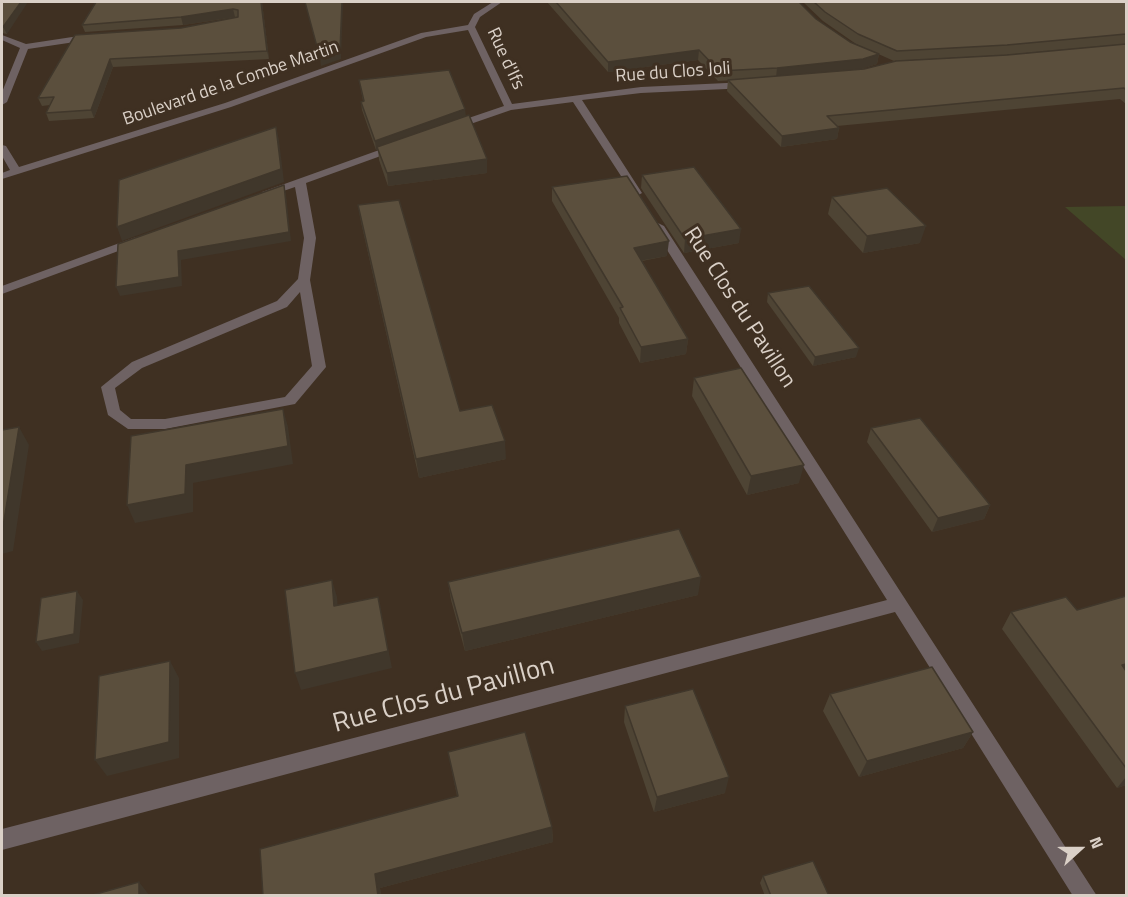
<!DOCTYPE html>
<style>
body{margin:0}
#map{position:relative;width:1128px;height:897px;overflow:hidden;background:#3f3022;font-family:"Titillium Web",sans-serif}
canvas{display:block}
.frame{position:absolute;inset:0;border:3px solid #dad0c7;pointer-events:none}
.north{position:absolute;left:1050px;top:819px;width:60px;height:60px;-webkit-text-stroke:4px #3f3022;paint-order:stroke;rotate:69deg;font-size:16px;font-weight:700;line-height:24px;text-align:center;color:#dad0c7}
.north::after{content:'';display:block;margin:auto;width:21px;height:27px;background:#dad0c7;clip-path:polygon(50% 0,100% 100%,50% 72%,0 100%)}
</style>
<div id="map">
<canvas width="1128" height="897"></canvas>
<div class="frame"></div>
<div class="north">N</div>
</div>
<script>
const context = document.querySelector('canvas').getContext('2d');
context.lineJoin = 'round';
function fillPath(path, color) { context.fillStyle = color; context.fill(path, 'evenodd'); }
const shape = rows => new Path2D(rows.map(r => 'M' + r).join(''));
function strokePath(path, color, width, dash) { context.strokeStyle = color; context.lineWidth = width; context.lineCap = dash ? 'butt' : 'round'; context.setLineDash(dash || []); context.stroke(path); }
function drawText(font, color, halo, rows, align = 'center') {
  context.font = font + ' "Titillium Web",sans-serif'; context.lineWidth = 6; context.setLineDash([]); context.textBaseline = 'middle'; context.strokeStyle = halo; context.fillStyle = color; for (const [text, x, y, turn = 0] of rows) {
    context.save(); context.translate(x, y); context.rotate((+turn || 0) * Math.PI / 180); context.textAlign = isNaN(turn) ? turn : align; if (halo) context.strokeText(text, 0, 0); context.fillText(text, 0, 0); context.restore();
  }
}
const green = shape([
 [1126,206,1126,260,1065,207]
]);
const minor = shape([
 [493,2,502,2,480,17,475,27,512,104,641,87,748,82,753,85,748,88,641,93,582,100,642,193,637,196,632,193,573,102,511,110,456,129,448,129,448,125,504,106,468,30,426,37,231,107,2,179,2,173,10,170,2,156,2,145,6,146,19,167,225,103,421,33,468,25,474,14,493,2],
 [92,34,95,35,95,39,28,49,7,102,2,105,2,92,20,48,2,40,2,35,26,44,92,34],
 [396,144,401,147,400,149,306,183,316,238,310,280,326,367,295,404,165,429,128,429,108,415,101,387,132,362,277,301,298,279,304,238,295,187,266,197,262,196,262,192,396,144],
 [300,292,312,366,285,397,165,419,131,419,120,410,115,388,142,368,287,307,300,292],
 [658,223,664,226,1097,896,1073,896,895,612,2,850,2,829,887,600,652,226,658,223],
 [136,237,140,239,140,243,2,294,2,286,136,237]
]);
const wall = shape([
 [2,2,7,34,2,33],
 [262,2,269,59,113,67,94,118,49,121,46,113,50,105,42,106,38,98,75,35,181,28,237,17,183,25,85,32,82,25],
 [547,2,799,2,816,19,850,42,879,54,877,64,861,69,838,71,1121,44,1004,55,894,61,856,44,823,21,803,2,1126,2,1126,104,1120,99,837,126,839,128,837,139,781,147,727,91,728,80,736,80,718,81,698,60,608,72],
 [359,80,466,116,487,159,487,173,388,186,379,160,378,149,376,150,362,110,361,102,363,101],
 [642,175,739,243,684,253,641,188],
 [552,187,667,256,642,261,688,339,686,354,640,363,619,323,619,318,552,201],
 [832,197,920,243,863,253,828,214],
 [358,205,460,411,506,459,419,478,361,222],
 [768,293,856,357,813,366,767,302],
 [694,378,799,483,747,495,692,396],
 [871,428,990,505,984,519,932,532,867,442],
 [448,582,698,595,465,651,451,600],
 [1126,596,1126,785,1117,788,1002,629,1011,612,1077,610],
 [830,694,973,732,963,748,859,777,823,711],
 [625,706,725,793,654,812,624,722],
 [448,752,552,827,553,842,380,888,381,896,263,896,457,796],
 [763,876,829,896,765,896,760,883]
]);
const shadedWall = shape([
 [21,2,28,2,7,34,3,27],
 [261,2,262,2,269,59,267,51],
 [342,2,343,2,341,59,321,66,320,58],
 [233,9,235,17,183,25,181,17],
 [699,50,698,60,608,72,608,62],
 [879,54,877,64,861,69,776,78,777,68],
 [110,59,113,67,94,118,91,110],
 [465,109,466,117,376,150,375,141],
 [276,127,279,140,284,182,122,241,117,227],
 [839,128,837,139,781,147,782,136],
 [487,159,487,173,388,186,387,173],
 [284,185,286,194,291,241,181,260,182,286,120,296,116,287,178,251],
 [926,226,920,243,863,253,867,236],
 [741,229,739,243,684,253,685,239],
 [669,241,667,256,633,262,634,248],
 [688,339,686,354,640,363,641,347],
 [859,348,856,357,813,366,815,357],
 [283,409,288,427,293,464,193,483,193,512,135,523,127,505,186,465],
 [19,427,29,445,13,551,2,554,2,533],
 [505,441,506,459,419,478,416,459],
 [804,465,799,483,747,495,751,476],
 [990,505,984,519,932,532,938,518],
 [701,577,698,595,465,651,462,633],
 [332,580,337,597,339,624,334,606],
 [77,591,83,600,79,643,42,651,36,642],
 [378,597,392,668,301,690,295,673],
 [170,661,179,678,179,758,107,776,95,760],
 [1126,664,1126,676,1122,665],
 [973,732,963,748,859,777,867,761],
 [729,777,725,793,654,812,657,797],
 [1126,777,1126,785,1117,788],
 [552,827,553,842,380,888,381,896,378,896,375,874],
 [139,882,150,896,139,896]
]);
const building = shape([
 [2,2,21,2,3,27,2,26,2,2],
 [96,2,261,2,267,51,110,59,91,110,46,113,54,97,38,98,75,35,181,28,238,17,238,10,233,9,181,17,82,25,96,2],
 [305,2,342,2,340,51,320,58,305,2],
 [556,2,799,2,816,19,850,42,879,54,863,59,777,68,719,71,699,50,608,62,556,2],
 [814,2,1126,2,1126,34,1007,45,897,51,858,34,825,12,814,2],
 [1126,44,1126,90,1124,88,827,116,839,128,782,136,728,80,864,69,896,61,1007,55,1126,44],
 [449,70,465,109,375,141,361,102,364,101,359,80,449,70],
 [469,115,487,159,387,173,377,147,469,115],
 [276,127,281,169,117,227,119,180,276,127],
 [694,167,741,229,685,239,642,175,694,167],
 [627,176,669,241,634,248,688,339,641,347,620,308,623,307,552,187,627,176],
 [284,185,289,232,178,251,179,277,116,287,118,244,284,185],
 [887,188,926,226,867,236,832,197,887,188],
 [399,200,460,411,492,405,505,441,416,459,358,205,399,200],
 [809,286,859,348,815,357,768,293,809,286],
 [741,368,804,465,751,476,694,378,741,368],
 [283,409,288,446,186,465,185,494,127,505,131,436,283,409],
 [920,418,990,505,938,518,871,428,920,418],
 [19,427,2,533,2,430,19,427],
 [679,529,701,577,462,633,448,582,679,529],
 [332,580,334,606,378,597,388,651,295,673,285,590,332,580],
 [77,591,74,634,36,642,41,598,77,591],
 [1126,596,1126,664,1122,665,1126,671,1126,768,1011,612,1066,597,1077,610,1126,596],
 [170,661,169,742,95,760,99,676,170,661],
 [932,667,973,732,867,761,830,694,932,667],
 [693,689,729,777,657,797,625,706,693,689],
 [525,732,552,827,375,874,378,896,263,896,260,849,458,796,448,752,525,732],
 [813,861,829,896,771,896,763,876,813,861],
 [139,882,139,896,89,896,139,882]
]);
const farStreetnames = [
 ["Rue d'Ifs",505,59,65],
 ["Rue du Clos Joli",673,73,-4],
 ["Boulevard de la Combe Martin",231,84,-19]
];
const streetNames = [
 ["Rue Clos du Pavillon",739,308,57]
];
const nearStreetnames = [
 ["Rue Clos du Pavillon",444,696,-15]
];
fillPath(green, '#434727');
fillPath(minor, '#6e6263');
fillPath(wall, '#4e4434');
fillPath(shadedWall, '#40372b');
fillPath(building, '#5b4f3d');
strokePath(building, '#40372b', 1.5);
drawText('18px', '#dad0c7', '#3f3022', farStreetnames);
drawText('22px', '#dad0c7', '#3f3022', streetNames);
drawText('27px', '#dad0c7', '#3f3022', nearStreetnames);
</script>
